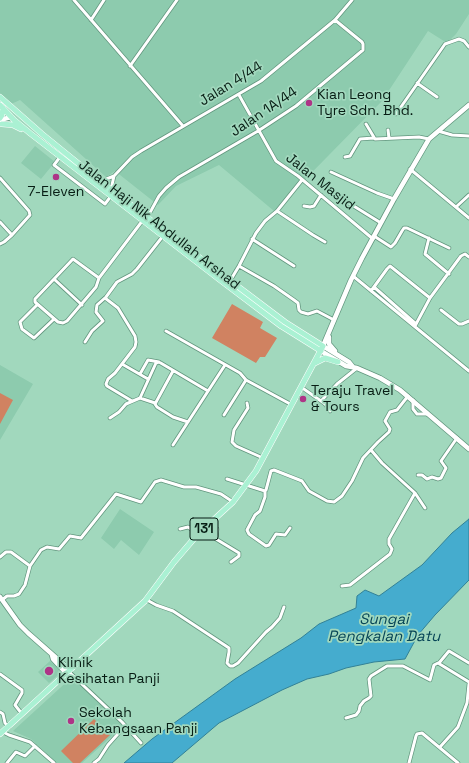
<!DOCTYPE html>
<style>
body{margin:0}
canvas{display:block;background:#a1d8bd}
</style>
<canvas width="469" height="763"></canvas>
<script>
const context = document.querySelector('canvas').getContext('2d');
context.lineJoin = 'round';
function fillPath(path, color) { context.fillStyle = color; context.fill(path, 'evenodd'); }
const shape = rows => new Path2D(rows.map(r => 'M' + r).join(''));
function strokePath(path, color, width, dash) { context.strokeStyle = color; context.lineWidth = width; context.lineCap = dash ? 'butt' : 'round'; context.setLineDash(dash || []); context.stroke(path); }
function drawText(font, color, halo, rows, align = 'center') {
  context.font = font + ' "Space Grotesk",sans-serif'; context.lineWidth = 3.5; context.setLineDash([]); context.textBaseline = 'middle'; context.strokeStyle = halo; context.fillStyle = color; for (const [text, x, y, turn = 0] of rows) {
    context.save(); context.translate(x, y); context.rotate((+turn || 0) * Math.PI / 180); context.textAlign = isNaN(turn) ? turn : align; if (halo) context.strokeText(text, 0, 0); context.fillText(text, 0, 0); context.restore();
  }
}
const built = shape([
 [0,0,469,0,469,14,456,34,447,43,428,31,382,101,274,211,219,165,176,186,158,205,115,171,106,177,20,100,0,109],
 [35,146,55,162,41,179,21,163],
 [0,365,33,384,0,440],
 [120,509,154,532,139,555,121,540,114,549,101,538],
 [50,661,59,669,58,675,49,683,38,672],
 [72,677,123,726,82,763,57,763,31,739,13,731]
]);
const green = shape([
 [232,304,263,322,260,328,277,338,265,357,260,357,256,363,212,338],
 [0,393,13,400,0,424],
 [94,719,110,735,80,763,73,763,61,751]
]);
const water = shape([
 [469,519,469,580,435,615,418,635,405,659,374,662,346,668,329,674,307,679,282,690,219,723,172,763,124,763,152,739,235,679,301,638,319,624,356,608,357,596,365,590,379,596,422,565,452,533,469,519]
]);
const street = shape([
 [74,0,183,126],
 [91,20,104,0],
 [130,66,177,0],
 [417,83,437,97],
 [239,95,276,161,298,176,373,239],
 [396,114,445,44,459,39,464,41,469,47],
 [366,124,375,139,419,137,429,139],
 [388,130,389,138],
 [438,131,452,135,469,136],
 [60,157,54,165,105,204,111,196],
 [345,157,350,156,360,139,374,138],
 [410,169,469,218],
 [331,172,377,193,394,199],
 [0,178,29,211,30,215,12,235,4,242,0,244],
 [99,178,104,180,114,176,132,157,141,151,261,81,335,20,352,0],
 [114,190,112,185,114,176],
 [344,200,381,223],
 [304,206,310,207,314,206,321,195],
 [456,207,469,195],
 [277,211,313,235,325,242],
 [147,218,159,196,166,188,179,177,258,131,296,106,363,50,363,44,362,42,335,20],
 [0,222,12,235],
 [374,236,391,247,395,243,402,231,404,228,407,228,449,248],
 [429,238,425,254,449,274],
 [252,239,294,266],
 [239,266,274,286,294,300,298,303,299,310,301,312,308,314,317,311,334,320],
 [353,276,469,371],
 [99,278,73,259,35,299,35,302,58,322,63,323,67,321,96,287,99,278,143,220],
 [54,279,82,305],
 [230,281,239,266,256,233,265,221,277,211,302,180],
 [374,287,416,324],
 [371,291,387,269,390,266,430,298],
 [105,298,118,308,135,336,136,342,135,347,115,373,108,379,106,384,107,386,132,401],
 [37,305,20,322,22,329,34,338,53,320],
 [441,310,459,324,462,324,469,321],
 [415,326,430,298,461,256,465,254,469,257],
 [166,331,240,373,246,380,292,405],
 [85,342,92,331,103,321,96,312,97,305,106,297,117,282,132,274,137,269,163,236],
 [122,364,148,379],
 [173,371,155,404,157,407,173,417,188,422],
 [140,374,148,360,159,362],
 [301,387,321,401,337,384,357,368],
 [140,398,156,363,159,362,208,391],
 [413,400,413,409,417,414,428,414],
 [321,401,325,404,330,411],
 [247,403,248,408,234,430,232,442,236,446,263,458],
 [224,415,246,380],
 [110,418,119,412,126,404,140,398,155,403],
 [173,445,225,365],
 [371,450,382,463,415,493,425,508],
 [418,475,422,475,427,479,432,477,438,479,441,478,446,468,441,461,457,438],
 [227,479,265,491,266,490,271,471,274,470,302,481,309,491,327,501,334,502,342,496,352,481,363,458,378,442,389,432,390,429,385,421,390,412,397,410,408,396],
 [265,491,265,497,260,511,255,515,247,530,249,534,266,546,269,545,276,534,285,535,290,528],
 [209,524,217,529,216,539,239,553,239,556,231,562],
 [180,529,188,527,198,534],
 [0,557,6,552,11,552,30,566],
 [342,586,350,585,390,554,392,549,389,544,389,539,415,493],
 [2,600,7,596,14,596,19,594,25,585,30,566,41,550,47,547,59,549,70,536,81,538,116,494,141,502,155,482,161,480,184,487,196,487,221,494,233,502],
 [147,600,156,605,173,611,226,646,229,648,229,652,227,663,230,666,233,666,238,663,266,632,272,627,280,618,284,607],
 [439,663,449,651,469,663],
 [68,671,122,722,141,743],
 [0,674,22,690,22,693,15,705,22,714],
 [0,712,3,714,5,723,9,727],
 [346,718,356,715,359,711,360,706,364,701,369,698,371,696,369,679,371,676,387,666,403,666,430,680,434,665,438,663,469,682],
 [3,732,9,735,30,742,54,763],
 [440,747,458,727,467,703,469,684],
 [7,763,16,752,25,756,35,746],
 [94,763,99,759,108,745,125,726],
 [409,763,416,736,417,734,422,733,458,763]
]);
const secondary = shape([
 [0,120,11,117],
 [329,337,329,344,335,351],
 [321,351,346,366,357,368,380,378,400,390,469,449],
 [353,367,349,362,323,346,351,280,362,258,394,199,429,139,469,105],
 [0,597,20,625,28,633,70,670],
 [52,655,53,659,66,673]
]);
const primary = shape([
 [0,97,42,134,95,177,187,248,285,322,323,346,256,471,233,502,198,534,174,562,145,601,0,734],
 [0,105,14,120,31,134,220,280,281,326,321,351],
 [0,118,2,115,3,108],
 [2,124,13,125,21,129],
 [315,363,325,358,338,362]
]);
const markers = [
 [309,103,4,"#ae3487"],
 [56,177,4,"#ae3487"],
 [303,399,4,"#ae3487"],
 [49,671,5,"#ae3487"],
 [71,721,4,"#ae3487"]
];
const shields = [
 [204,529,28]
];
const shieldNames = [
 ["131",204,529]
];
const streetNames = [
 ["Jalan 4/44",231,84,-32],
 ["Jalan 1A/44",264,112,-34],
 ["Jalan Masjid",320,182,38],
 ["Jalan Haji Nik Abdullah Arshad",159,225,38]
];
const poiNames = [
 ["Kian Leong",317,95],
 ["Tyre Sdn. Bhd.",317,111],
 ["7-Eleven",56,192,"center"],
 ["Teraju Travel",311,391],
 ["& Tours",311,407],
 ["Klinik",58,663],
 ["Kesihatan Panji",58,679],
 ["Sekolah",79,713],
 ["Kebangsaan Panji",79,729]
];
const waterNames = [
 ["Sungai",384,620],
 ["Pengkalan Datu",384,637]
];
fillPath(built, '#8dcbae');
fillPath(green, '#d08261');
fillPath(water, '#45acce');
strokePath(water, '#328196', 1);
strokePath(street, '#62967e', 4.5);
strokePath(secondary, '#62967e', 6);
strokePath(primary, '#fff', 6);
strokePath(street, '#fff', 3);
strokePath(secondary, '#fff', 4.5);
strokePath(primary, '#aaf1d3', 5);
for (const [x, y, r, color] of markers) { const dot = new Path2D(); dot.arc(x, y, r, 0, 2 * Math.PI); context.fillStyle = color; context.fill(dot); strokePath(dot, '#a1d8bd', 1.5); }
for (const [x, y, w] of shields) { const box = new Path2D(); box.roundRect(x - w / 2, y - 11, w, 22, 3); context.fillStyle = '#a1d8bd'; context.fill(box); strokePath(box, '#071d14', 1); }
drawText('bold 13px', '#071d14', null, shieldNames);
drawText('14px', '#071d14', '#a1d8bd', streetNames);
drawText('14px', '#071d14', '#a1d8bd', poiNames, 'left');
drawText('italic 15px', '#074557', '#a1d8bd', waterNames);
</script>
